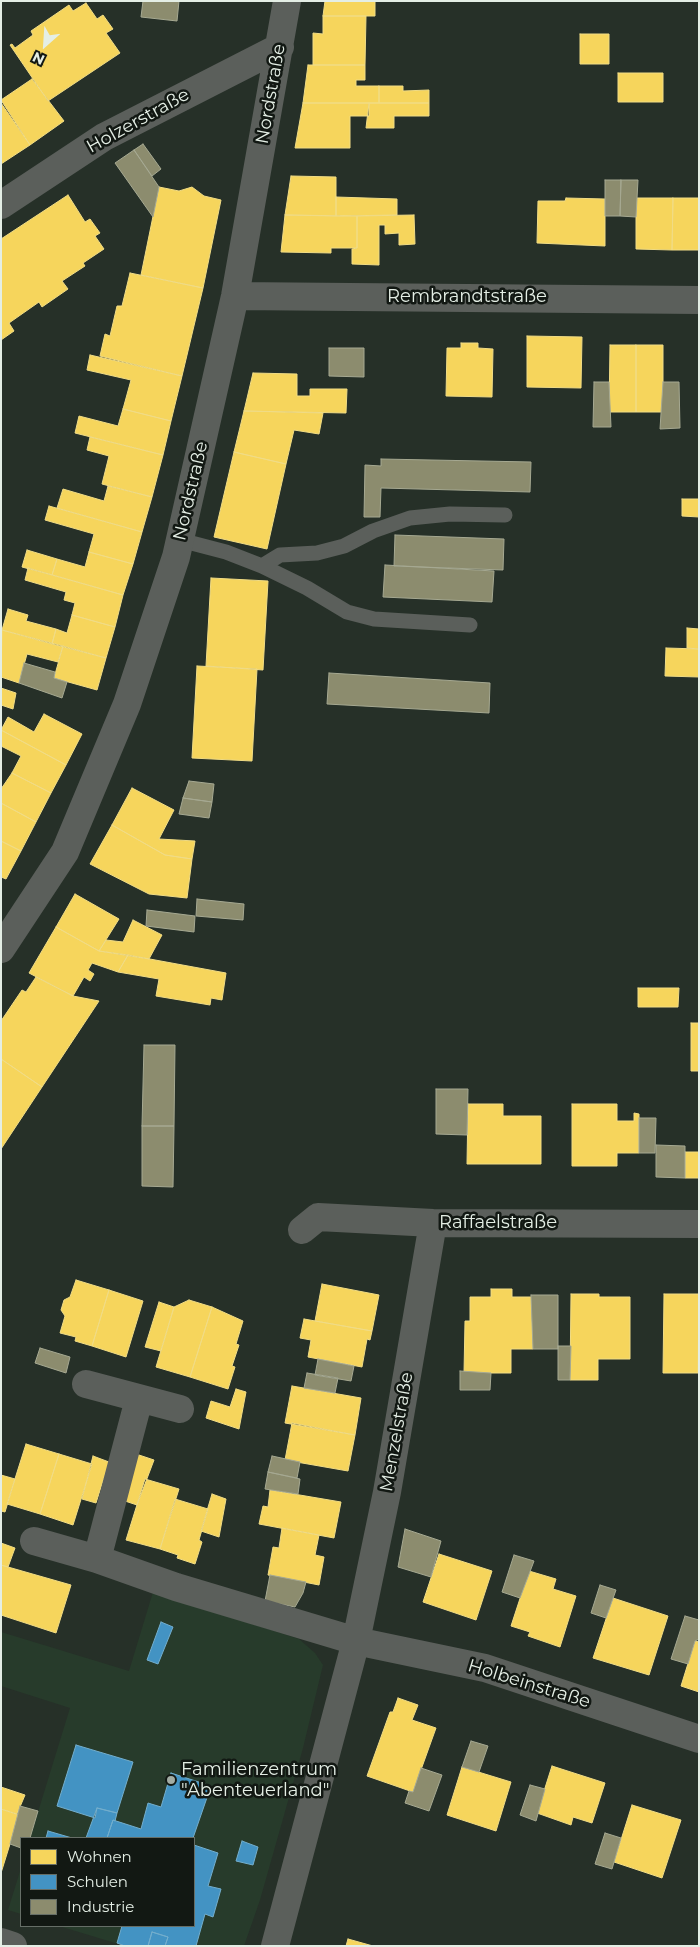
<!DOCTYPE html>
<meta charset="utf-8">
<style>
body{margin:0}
#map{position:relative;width:700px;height:1947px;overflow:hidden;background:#263028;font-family:Montserrat,sans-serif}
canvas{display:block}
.frame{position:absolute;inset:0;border:2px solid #e4eee5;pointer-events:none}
.legend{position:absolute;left:20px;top:1837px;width:175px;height:90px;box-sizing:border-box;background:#121813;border:1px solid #666e67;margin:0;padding:6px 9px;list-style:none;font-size:15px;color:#e4eee5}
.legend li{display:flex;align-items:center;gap:10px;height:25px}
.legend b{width:25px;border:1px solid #666e67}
.north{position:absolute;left:20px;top:20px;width:50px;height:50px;-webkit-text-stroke:4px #121813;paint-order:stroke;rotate:206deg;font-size:14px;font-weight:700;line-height:20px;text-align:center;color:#e4eee5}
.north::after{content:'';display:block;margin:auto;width:18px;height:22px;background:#e4eee5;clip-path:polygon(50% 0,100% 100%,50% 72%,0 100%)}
</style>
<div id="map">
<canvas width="700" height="1947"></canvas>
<div class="frame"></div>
<ul class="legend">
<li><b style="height:14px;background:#f6d55c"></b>Wohnen</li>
<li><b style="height:14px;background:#4393c3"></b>Schulen</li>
<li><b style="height:14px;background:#8c8c6e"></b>Industrie</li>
</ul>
<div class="north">N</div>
</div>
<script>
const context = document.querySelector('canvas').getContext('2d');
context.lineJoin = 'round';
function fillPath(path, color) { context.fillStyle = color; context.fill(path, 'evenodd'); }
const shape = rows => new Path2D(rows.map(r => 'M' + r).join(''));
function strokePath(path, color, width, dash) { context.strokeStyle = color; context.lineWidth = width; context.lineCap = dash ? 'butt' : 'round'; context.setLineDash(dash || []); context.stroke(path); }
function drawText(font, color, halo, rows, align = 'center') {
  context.font = font + ' Montserrat,sans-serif'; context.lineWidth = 5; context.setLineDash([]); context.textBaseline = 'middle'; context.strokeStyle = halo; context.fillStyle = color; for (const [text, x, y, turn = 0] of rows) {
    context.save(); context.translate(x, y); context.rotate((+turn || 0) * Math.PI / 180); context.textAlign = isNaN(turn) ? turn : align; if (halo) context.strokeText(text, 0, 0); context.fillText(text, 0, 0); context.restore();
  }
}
const built = shape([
 [153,1592,299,1639,315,1653,323,1665,303,1748,260,1900,244,1946,125,1946,59,1926,194,1926,194,1838,30,1838,70,1708,1,1686,1,1632,129,1671],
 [21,1868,21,1914,8,1910]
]);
const homes = shape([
 [325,1,375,1,375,16,323,16,325,1],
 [86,3,97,19,103,15,113,29,106,33,120,53,48,101,10,45,12,44,15,48,33,35,31,31,69,5,73,11,86,3],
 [323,16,366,16,365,65,313,65,313,33,323,34,323,16],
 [580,34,609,34,609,64,580,64,580,34],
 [308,65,365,65,365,80,356,80,356,86,379,86,379,103,303,103,308,65],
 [618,73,663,73,663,102,618,102,618,73],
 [32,79,64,121,30,145,1,100,32,79],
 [379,86,403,86,403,91,429,90,429,103,379,103,379,86],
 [1,103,30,145,1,164,1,103],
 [303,103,369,103,369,116,350,116,350,148,295,148,303,103],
 [369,103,429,103,429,116,394,116,394,128,366,128,369,103],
 [291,176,336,177,336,216,285,215,291,176],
 [159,187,179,191,192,187,204,196,221,200,203,288,141,275,159,187],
 [68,195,85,222,90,219,100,233,95,236,104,249,83,263,85,266,62,281,68,289,42,307,39,302,9,323,14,331,1,340,1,239,68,195],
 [336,197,397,199,397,215,336,216,336,197],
 [566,198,605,199,605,246,537,243,538,201,565,201,566,198],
 [636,198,673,198,672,250,636,249,636,198],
 [673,198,699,198,699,250,672,250,673,198],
 [285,215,357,216,357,248,331,248,331,253,281,252,285,215],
 [414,215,415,244,399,245,399,233,385,234,385,225,379,225,379,265,352,264,352,249,357,248,357,216,414,215],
 [130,273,203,288,182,376,100,356,105,334,110,336,117,306,122,306,130,273],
 [527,336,582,337,581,388,527,387,527,336],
 [461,343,478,343,478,348,493,349,492,397,446,396,447,348,461,348,461,343],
 [610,345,636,345,636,412,609,412,610,345],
 [636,345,663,345,663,412,636,412,636,345],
 [90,355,182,376,171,421,123,409,131,380,87,370,90,355],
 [253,373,297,374,297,396,310,396,310,389,347,389,346,413,244,411,253,373],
 [123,409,171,421,163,455,75,433,79,416,118,426,123,409],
 [244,411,323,413,319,434,294,430,286,464,234,452,244,411],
 [90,437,163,455,152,497,102,484,109,456,87,450,90,437],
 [234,452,286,464,267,549,214,537,234,452],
 [108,486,152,497,142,532,57,508,63,489,104,501,108,486],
 [682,499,699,499,699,517,682,516,682,499],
 [49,506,142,532,133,564,89,552,94,534,45,520,49,506],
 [27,550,57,559,52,575,22,567,27,550],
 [89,552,133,564,123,595,52,575,57,559,85,567,89,552],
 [28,568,123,595,115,627,72,615,75,603,64,600,66,592,25,580,28,568],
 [211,578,268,581,263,670,206,666,211,578],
 [8,609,28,615,26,621,56,629,52,644,2,630,8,609],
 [72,615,115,627,106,658,52,644,56,629,67,633,72,615],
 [687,628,699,629,699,649,687,648,687,628],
 [2,630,63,646,58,662,27,654,19,683,1,677,2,630],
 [63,646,106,658,97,690,54,678,63,646],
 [666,648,699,649,699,677,665,676,666,648],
 [197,666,257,669,252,761,192,758,197,666],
 [1,688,16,693,13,709,1,705,1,688],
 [44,714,82,734,66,765,1,730,8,717,34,732,44,714],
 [1,730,66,765,51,793,12,773,21,756,1,746,1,730],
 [12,773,51,793,36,822,1,803,1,789,12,773],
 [132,788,174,810,159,839,195,841,192,859,165,855,112,825,132,788],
 [1,803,36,822,21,851,1,841,1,803],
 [112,825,165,855,192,859,187,898,149,894,90,864,112,825],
 [1,841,21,851,6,879,1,877,1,841],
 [75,894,119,919,99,951,56,927,75,894],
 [133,920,162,935,149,959,99,951,106,940,123,942,133,920],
 [56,927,99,951,128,955,118,972,92,963,88,970,94,974,90,981,84,977,73,996,29,973,56,927],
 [128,955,226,973,222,1000,211,998,210,1005,156,996,159,979,118,972,128,955],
 [36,977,73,996,99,1001,42,1087,1,1059,1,1021,22,990,26,992,36,977],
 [638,988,679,988,678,1007,638,1007,638,988],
 [691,1023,699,1023,699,1071,691,1071,691,1023],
 [1,1059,42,1087,1,1149,1,1059],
 [468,1104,503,1104,503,1116,541,1116,541,1164,467,1164,468,1104],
 [572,1104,617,1104,617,1121,634,1121,634,1113,639,1114,639,1153,617,1153,617,1166,572,1166,572,1104],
 [685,1152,699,1152,699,1178,685,1178,685,1152],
 [76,1280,109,1290,92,1346,75,1341,76,1337,60,1333,65,1316,61,1310,64,1300,70,1297,76,1280],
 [322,1284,379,1295,372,1331,315,1321,322,1284],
 [491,1289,512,1289,512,1297,531,1297,533,1349,511,1349,511,1373,464,1373,465,1321,470,1321,470,1297,491,1297,491,1289],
 [109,1290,143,1301,126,1357,92,1346,109,1290],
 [571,1294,599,1294,599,1297,630,1297,630,1359,598,1359,598,1380,570,1380,571,1294],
 [664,1294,699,1294,698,1373,663,1373,664,1294],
 [189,1300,212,1307,190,1377,156,1367,174,1307,189,1300],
 [159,1302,174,1307,161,1351,145,1347,159,1302],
 [212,1307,243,1321,236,1344,239,1345,232,1366,235,1367,228,1389,190,1377,212,1307],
 [304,1319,372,1331,370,1340,367,1339,362,1367,308,1357,311,1340,300,1338,304,1319],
 [292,1386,361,1398,355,1435,285,1423,292,1386],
 [236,1389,246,1392,239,1429,206,1418,211,1401,230,1407,236,1389],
 [292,1423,355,1435,348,1471,285,1460,292,1423],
 [26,1444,59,1454,40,1514,7,1504,26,1444],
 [59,1454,92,1464,73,1525,40,1514,59,1454],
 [136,1454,154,1460,137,1505,122,1500,136,1454],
 [93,1456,109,1462,96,1503,82,1499,93,1456],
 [1,1475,15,1479,5,1512,1,1511,1,1475],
 [145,1479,179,1489,160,1549,126,1540,145,1479],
 [270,1490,341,1502,334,1538,259,1524,263,1506,268,1507,270,1490],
 [212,1494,226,1499,219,1537,201,1531,212,1494],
 [175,1499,208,1509,199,1540,202,1542,195,1564,177,1558,178,1555,160,1549,175,1499],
 [282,1528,319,1535,315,1555,324,1557,319,1585,268,1575,273,1547,279,1548,282,1528],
 [1,1543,15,1548,8,1567,1,1565,1,1543],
 [439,1554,492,1571,476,1620,423,1602,439,1554],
 [1,1565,71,1585,56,1633,1,1615,1,1565],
 [529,1571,556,1579,553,1589,576,1596,560,1647,528,1636,530,1632,511,1626,529,1571],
 [613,1598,668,1616,649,1675,593,1658,613,1598],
 [695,1641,699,1642,699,1692,681,1686,695,1641],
 [398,1698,418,1705,412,1720,436,1728,413,1792,367,1776,390,1712,393,1712,398,1698],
 [552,1766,605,1783,592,1823,573,1817,571,1825,537,1813,552,1766],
 [462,1767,511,1782,496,1831,447,1815,462,1767],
 [1,1787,25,1795,17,1814,1,1809,1,1787],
 [632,1805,681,1820,662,1878,614,1862,632,1805],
 [1,1809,19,1815,1,1873,1,1809],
 [348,1939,373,1946,346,1946,348,1939]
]);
const schools = shape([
 [161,1622,173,1627,158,1664,147,1660,161,1622],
 [76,1745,133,1762,117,1813,97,1808,95,1818,57,1806,76,1745],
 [171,1773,211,1786,193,1838,107,1838,113,1820,141,1829,148,1803,161,1807,171,1773],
 [97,1808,117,1813,115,1821,113,1820,107,1838,86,1838,97,1808],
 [48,1831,72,1838,46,1838,48,1831],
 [242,1841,258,1847,253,1865,236,1861,242,1841],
 [194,1845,218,1853,208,1886,221,1889,213,1917,205,1914,196,1946,165,1946,168,1937,152,1932,148,1946,125,1946,117,1943,122,1926,194,1926,194,1845],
 [152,1932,168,1937,165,1946,148,1946,152,1932]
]);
const industry = shape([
 [143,1,179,1,177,21,141,17,143,1],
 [143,144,161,169,152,176,134,150,143,144],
 [134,150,159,187,153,217,115,163,134,150],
 [605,180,621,180,620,216,605,216,605,180],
 [621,180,638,180,636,217,620,216,621,180],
 [329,348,364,348,364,377,329,376,329,348],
 [594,382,609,382,611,427,593,427,594,382],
 [663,382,679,382,680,428,660,429,663,382],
 [381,459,531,462,530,492,381,488,380,517,364,517,365,465,381,466,381,459],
 [395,535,504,539,503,570,394,566,395,535],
 [385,565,494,571,492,602,383,597,385,565],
 [24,663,55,672,54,678,67,682,62,698,19,683,24,663],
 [329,673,490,683,489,713,327,704,329,673],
 [189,781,214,784,212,802,183,798,189,781],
 [183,798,212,802,209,818,179,814,183,798],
 [197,899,244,904,243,920,196,916,197,899],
 [147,910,195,916,194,932,146,926,147,910],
 [144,1045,175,1045,174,1126,142,1126,144,1045],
 [436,1089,468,1089,467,1135,436,1134,436,1089],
 [639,1118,656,1118,655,1153,639,1153,639,1118],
 [142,1126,174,1126,173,1187,142,1186,142,1126],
 [656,1145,685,1146,685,1178,656,1177,656,1145],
 [531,1295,558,1295,558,1349,533,1349,531,1295],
 [558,1346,571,1346,570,1380,558,1380,558,1346],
 [40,1348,70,1357,66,1373,35,1363,40,1348],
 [318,1359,354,1366,351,1381,315,1375,318,1359],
 [460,1371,491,1373,490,1390,460,1390,460,1371],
 [307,1373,338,1378,335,1393,304,1388,307,1373],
 [272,1456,300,1462,297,1478,268,1472,272,1456],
 [268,1472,300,1479,298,1494,265,1489,268,1472],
 [405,1529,441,1541,431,1577,398,1567,405,1529],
 [514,1555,534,1561,520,1598,502,1592,514,1555],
 [270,1575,306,1582,303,1593,295,1607,265,1601,270,1575],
 [600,1585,616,1590,606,1618,591,1613,600,1585],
 [685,1616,699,1620,699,1639,695,1641,688,1664,671,1659,685,1616],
 [471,1741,488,1746,479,1772,462,1767,471,1741],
 [421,1768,442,1775,429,1811,405,1803,409,1791,413,1792,421,1768],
 [530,1785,545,1789,536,1821,520,1815,530,1785],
 [20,1806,38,1811,30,1838,21,1838,21,1848,10,1844,20,1806],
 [605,1833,621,1838,612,1869,595,1864,605,1833]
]);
const lane = shape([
 [180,540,226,552,262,566,307,588,347,612,374,619,470,625],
 [262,566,280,555,317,553,344,546,373,531,410,518,450,514,505,515]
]);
const street = shape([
 [1,205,104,137,280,47],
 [235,296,699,300],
 [1,949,65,852,127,704,176,557,235,296,287,1],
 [302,1230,318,1217,433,1223,699,1224],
 [86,1384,180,1409],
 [34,1541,97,1559,176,1587,356,1641,485,1668,699,1739],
 [97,1559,139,1399],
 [1,1942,13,1946],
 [275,1946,356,1641,387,1492,433,1223]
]);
const markers = [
 [171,1780,5,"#a2aca3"]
];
const streetNames = [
 ["Nordstraße",271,94,-80],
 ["Holzerstraße",138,121,-29],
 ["Rembrandtstraße",467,297],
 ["Nordstraße",191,491,-77],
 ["Raffaelstraße",498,1223],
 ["Menzelstraße",397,1432,-80],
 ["Holbeinstraße",529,1684,17]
];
const poiNames = [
 ["Familienzentrum",181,1770],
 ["\"Abenteuerland\"",181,1791]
];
fillPath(built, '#273b2b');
fillPath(homes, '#f6d55c');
strokePath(homes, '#f1dc85', 1);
fillPath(schools, '#4393c3');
strokePath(schools, '#73aecd', 1);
fillPath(industry, '#8c8c6e');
strokePath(industry, '#a6a992', 1);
strokePath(lane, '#5b5f5b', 15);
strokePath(street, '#5b5f5b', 28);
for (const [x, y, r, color] of markers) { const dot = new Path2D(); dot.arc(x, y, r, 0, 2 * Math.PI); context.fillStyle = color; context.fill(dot); strokePath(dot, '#121813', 2); }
drawText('18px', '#e4eee5', '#121813', streetNames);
drawText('18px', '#e4eee5', '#121813', poiNames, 'left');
</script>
